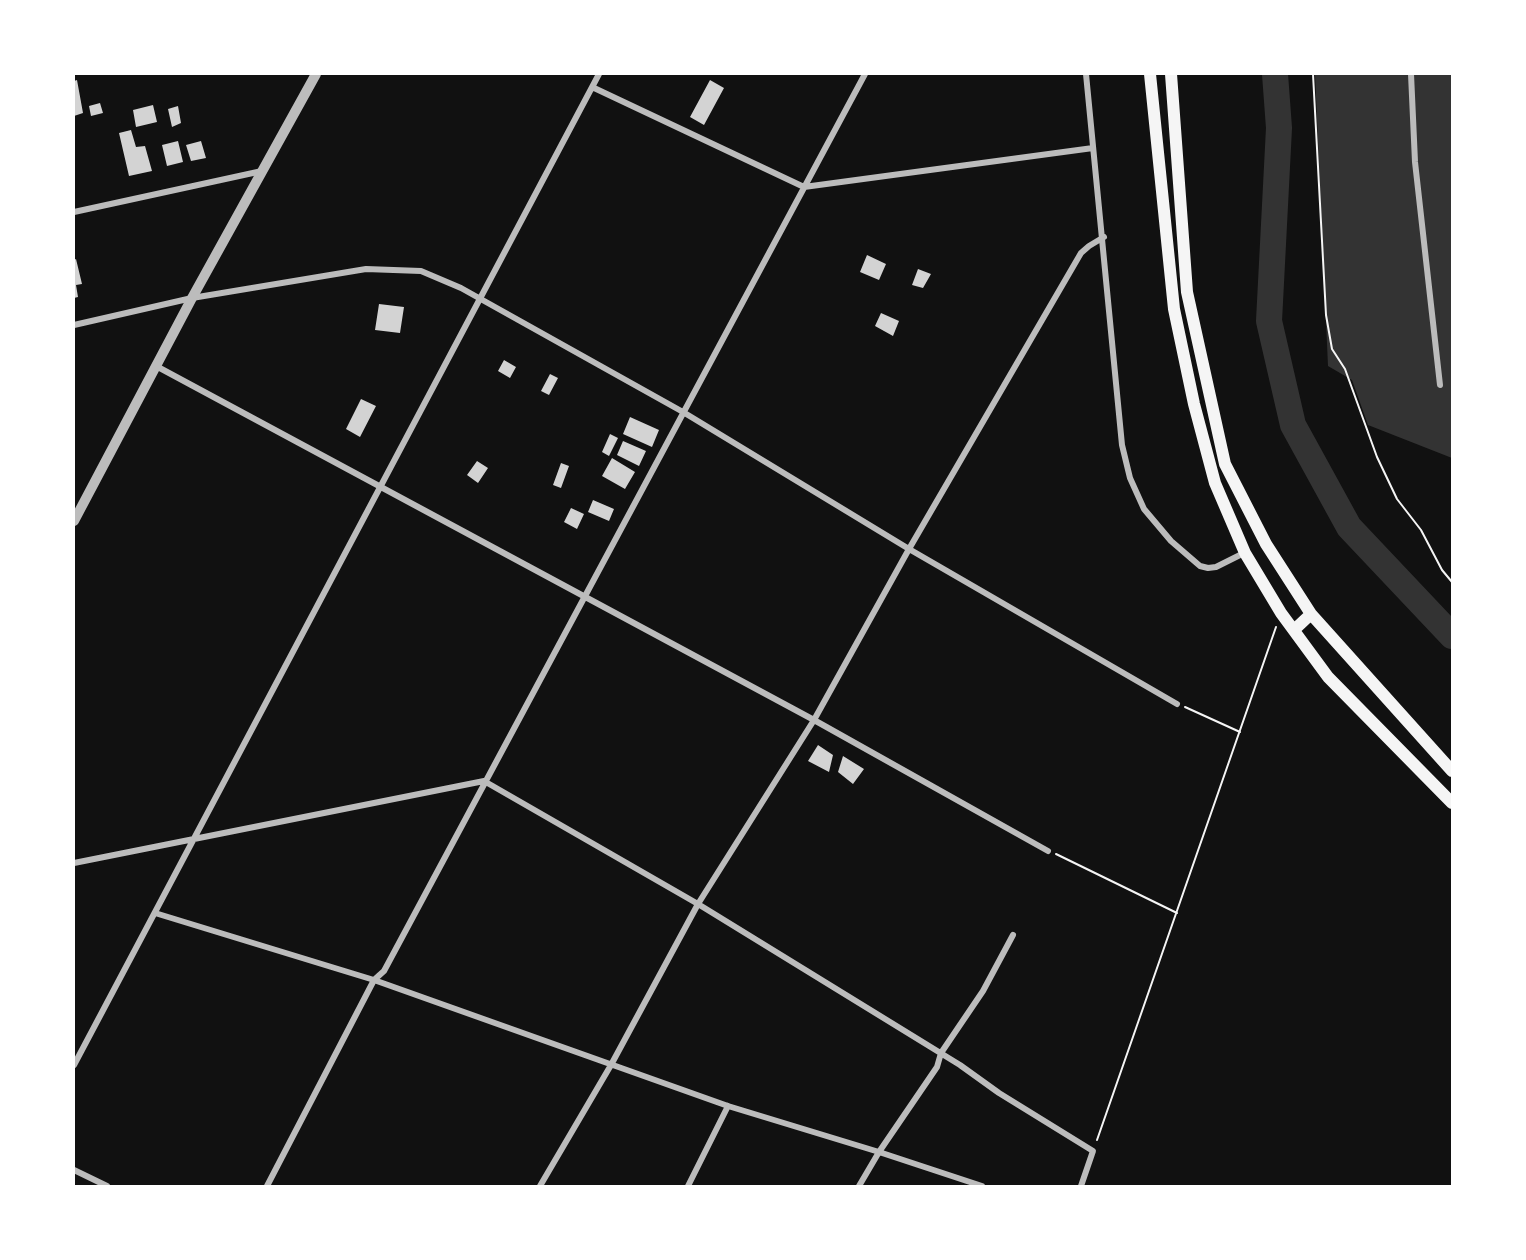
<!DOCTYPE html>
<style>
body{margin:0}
#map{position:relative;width:1526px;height:1260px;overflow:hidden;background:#111;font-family:"Zilla Slab",serif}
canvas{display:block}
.frame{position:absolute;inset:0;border:75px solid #fff;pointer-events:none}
</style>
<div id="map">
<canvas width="1526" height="1260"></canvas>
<div class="frame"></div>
</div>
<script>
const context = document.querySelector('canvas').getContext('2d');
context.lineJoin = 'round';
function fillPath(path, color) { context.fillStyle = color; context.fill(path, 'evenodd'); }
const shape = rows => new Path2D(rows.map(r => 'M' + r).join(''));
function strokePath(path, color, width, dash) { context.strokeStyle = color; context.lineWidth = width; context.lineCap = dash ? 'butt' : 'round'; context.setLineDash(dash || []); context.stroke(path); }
const water = shape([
 [1315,74,1452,74,1452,458,1368,425,1352,380,1328,366]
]);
const river = shape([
 [1275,74,1279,128,1269,321,1293,425,1349,527,1452,636]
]);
const building = shape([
 [77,80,83,113,74,116,74,81],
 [710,80,724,88,704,125,690,117],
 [100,103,103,113,91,116,89,106],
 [153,105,157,122,136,127,133,110],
 [178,106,181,123,172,127,168,109],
 [131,130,136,147,145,146,152,171,129,176,119,133],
 [178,141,183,162,167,166,162,145],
 [201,141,206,158,191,161,186,145],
 [867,255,886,264,879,280,860,272],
 [76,259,82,284,76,285,78,297,74,298,74,260],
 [918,269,931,274,923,288,912,285],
 [379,304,404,307,400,333,375,330],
 [881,313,899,321,893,336,875,326],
 [504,360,516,367,510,378,498,371],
 [550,374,558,378,549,395,541,391],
 [361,399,376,406,360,437,346,429],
 [630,417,659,430,652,447,623,434],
 [610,434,618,438,609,456,602,452],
 [623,441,646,451,639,466,617,455],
 [612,458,635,472,625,489,602,476],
 [477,461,488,468,478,483,467,475],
 [561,463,569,466,561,488,553,485],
 [593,500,614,509,609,521,588,512],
 [571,508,584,514,577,529,564,522],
 [818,745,833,755,829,772,808,761],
 [843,756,864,769,853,784,838,772]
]);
const path = shape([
 [1313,74,1326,315,1332,349,1345,369,1377,457,1397,499,1421,530,1442,570,1452,582],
 [1185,707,1240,732],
 [1056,854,1177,913],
 [1097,1140,1276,627]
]);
const minor = shape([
 [1086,74,1122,445,1130,478,1144,509,1171,541,1200,566,1208,568,1216,567,1244,553],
 [1411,74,1415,162,1440,385],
 [592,87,804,187,1093,148],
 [74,212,262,171],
 [74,325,192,298,366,269,421,271,461,288,683,412,909,549,1177,704],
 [156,366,814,720,1048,851],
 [74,863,484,781,698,904,960,1065,999,1093,1093,1151,1081,1186],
 [155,913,374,980,728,1106,879,1152,982,1186],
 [74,1065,599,74],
 [74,1170,107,1186],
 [267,1186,374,980,384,971,865,74],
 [540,1186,611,1065,698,904,814,720,909,549,1081,253,1089,246,1104,237],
 [688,1186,728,1106],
 [859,1186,879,1152,937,1067,941,1053,983,991,1013,935]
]);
const tertiary = shape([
 [74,521,192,298,316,74]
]);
const secondary = shape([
 [1150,74,1174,309,1194,404,1215,483,1245,553,1281,613,1328,677,1452,803],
 [1171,74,1187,292,1225,464,1266,544,1311,614,1452,771],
 [1294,630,1311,614]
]);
fillPath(water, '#333');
strokePath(river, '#333', 26);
fillPath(building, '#d3d3d3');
strokePath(path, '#f5f5f5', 2);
strokePath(minor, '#bcbcbc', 6);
strokePath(tertiary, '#bcbcbc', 10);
strokePath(secondary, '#f5f5f5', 12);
</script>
